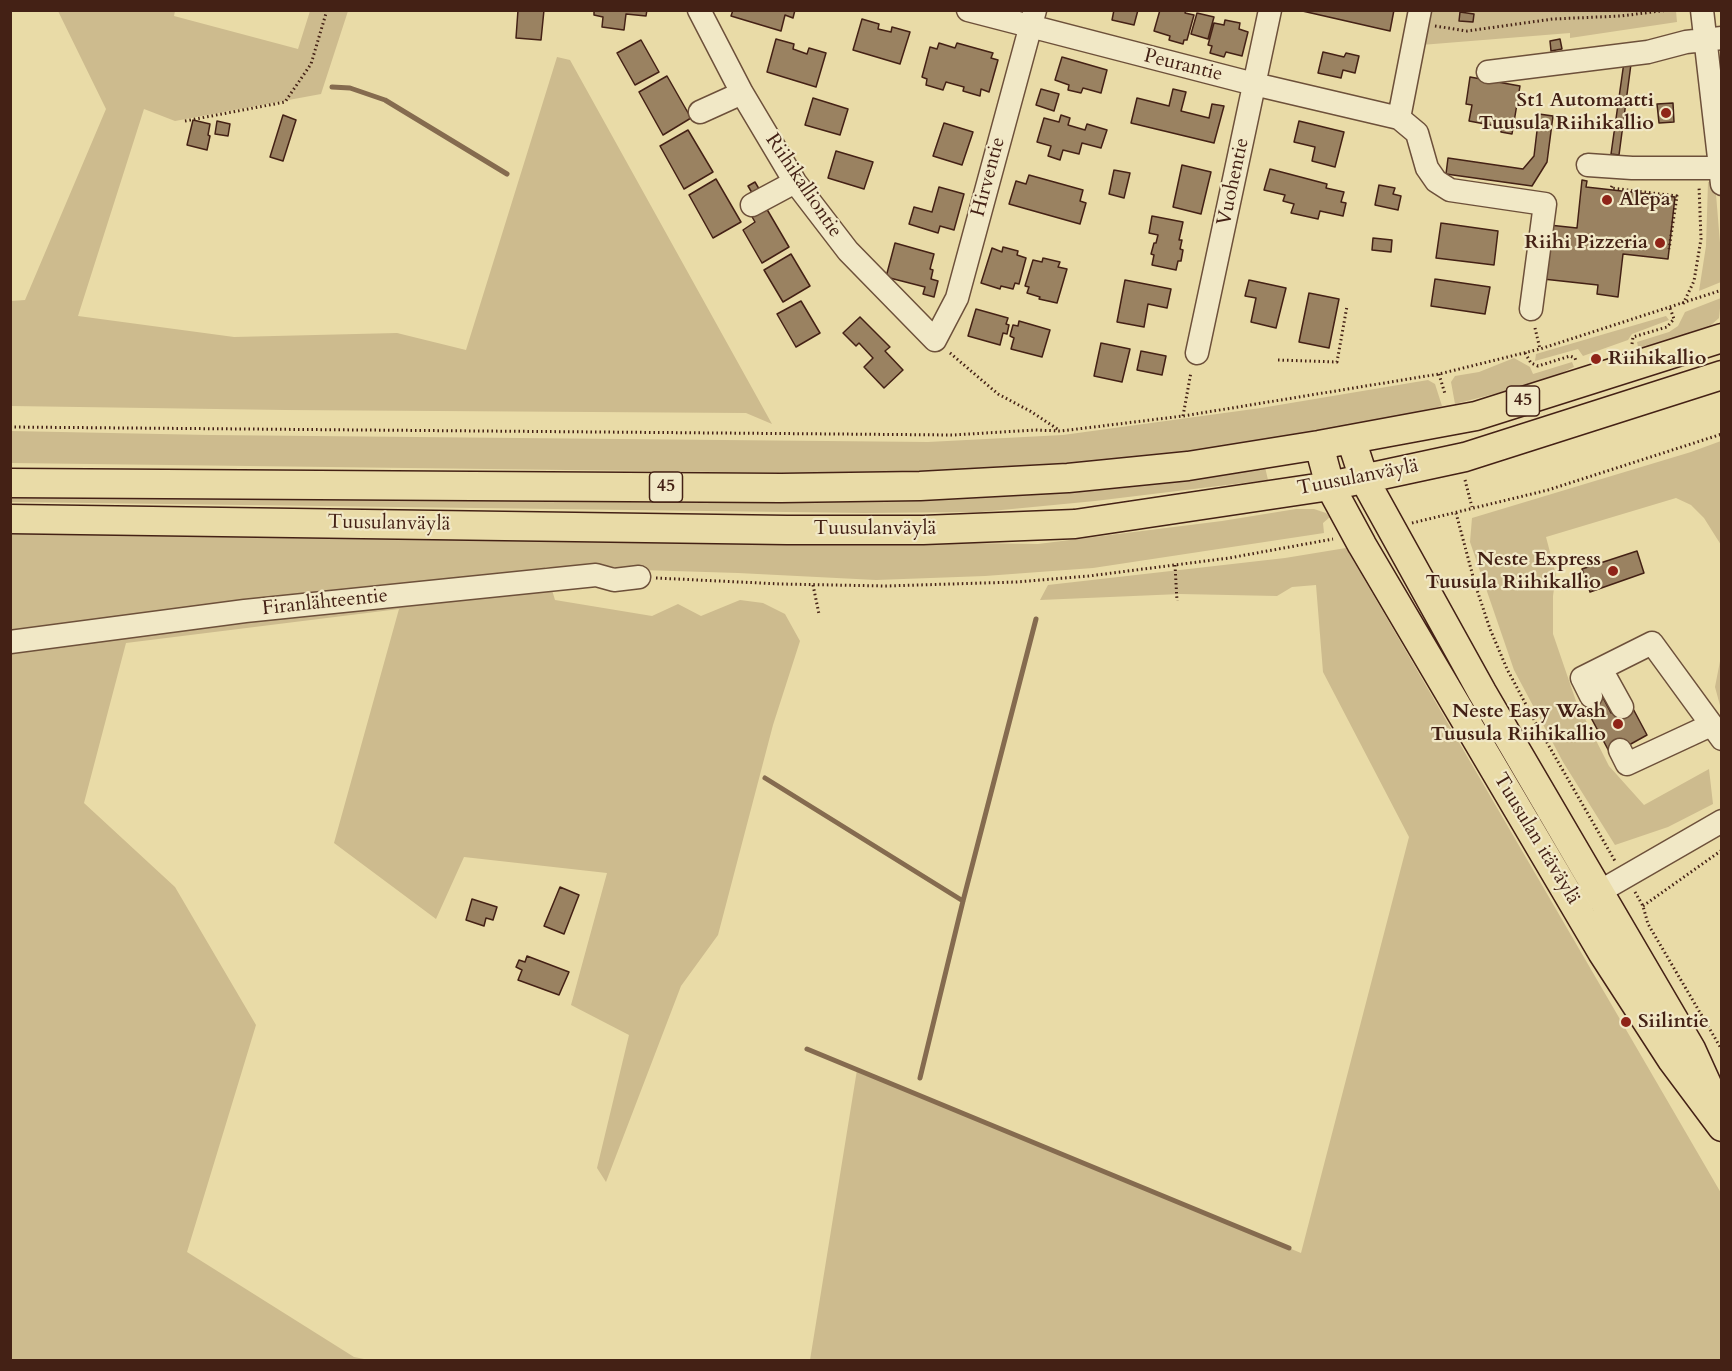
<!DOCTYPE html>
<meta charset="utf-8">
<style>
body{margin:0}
#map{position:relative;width:1732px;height:1371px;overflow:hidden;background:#e9dba7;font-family:Cardo,serif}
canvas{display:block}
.frame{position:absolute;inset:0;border:12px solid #442115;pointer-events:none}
</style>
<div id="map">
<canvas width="1732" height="1371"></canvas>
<div class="frame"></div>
</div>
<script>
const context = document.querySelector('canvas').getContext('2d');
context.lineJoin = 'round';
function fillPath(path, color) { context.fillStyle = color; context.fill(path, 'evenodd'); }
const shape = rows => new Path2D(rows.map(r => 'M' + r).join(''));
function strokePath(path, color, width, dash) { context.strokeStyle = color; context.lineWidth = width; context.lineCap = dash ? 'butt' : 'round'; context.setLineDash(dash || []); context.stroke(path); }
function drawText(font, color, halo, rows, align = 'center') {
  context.font = font + ' Cardo,serif'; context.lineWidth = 4.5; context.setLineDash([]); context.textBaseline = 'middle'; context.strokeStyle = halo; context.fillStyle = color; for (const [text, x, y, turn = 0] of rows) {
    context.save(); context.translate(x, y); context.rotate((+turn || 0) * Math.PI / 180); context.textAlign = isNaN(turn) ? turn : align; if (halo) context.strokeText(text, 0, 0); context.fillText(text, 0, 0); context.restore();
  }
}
const green = shape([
 [348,11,321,94,175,121,144,109,78,316,234,337,397,333,466,350,557,57,570,60,772,424,746,413,285,410,11,406,11,301,25,300,106,109,58,11,175,11,174,16,298,49,310,11],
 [1428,11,1676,11,1677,22,1570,38,1570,33,1421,45],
 [1708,182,1715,182,1721,255,1721,282,1699,291,1706,246],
 [1721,298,1719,318,1710,326,1696,333,1643,348,1638,347,1637,342,1669,332,1678,326,1685,312],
 [1666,316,1669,320,1632,334,1628,340,1583,356,1578,349,1535,361,1536,354],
 [1514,358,1530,367,1533,374,1572,362,1574,367,1544,381,1455,404,1451,382,1455,376,1479,372],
 [1428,380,1435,384,1442,406,1359,426,1270,443,1118,461,884,474,11,463,11,431,210,435,928,442,1063,435,1261,408],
 [1721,441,1721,545,1704,518,1691,505,1676,498,1546,537,1556,575,1553,596,1553,634,1576,701,1609,766,1644,805,1709,769,1713,804,1668,827,1615,845,1563,762,1514,670,1470,542,1472,518,1691,452],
 [1265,467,1268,480,1095,501,981,512,864,513,11,502,11,490],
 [1296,509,1314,509,1326,513,1330,517,1323,523,1324,533,1093,568,985,576,876,580,738,573,545,567,555,600,652,616,678,604,701,616,740,600,763,603,785,614,800,641,773,725,718,935,681,986,606,1182,597,1168,629,1035,571,1005,607,873,464,857,436,919,334,843,399,609,126,643,84,803,175,887,256,1025,187,1252,354,1357,369,1360,11,1360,11,530,1038,544,1222,521],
 [1346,548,1721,1193,1721,1360,810,1360,857,1070,1301,1253,1409,837,1323,672,1316,585,1292,587,1277,596,1180,594,1040,600,1048,585,1285,558],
 [1721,656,1721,709,1715,687]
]);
const stream = shape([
 [332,87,350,88,385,100,507,174],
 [765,778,963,901],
 [807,1049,1289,1248],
 [920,1078,963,901,1036,619]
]);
const building = shape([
 [518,10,544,10,541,40,516,38,518,10],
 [594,10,647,10,646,16,626,14,624,30,602,27,603,17,594,15,594,10],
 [733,10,795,10,793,18,785,15,781,31,731,16,733,10],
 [1114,10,1138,10,1134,25,1112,20,1114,10],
 [1160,10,1186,10,1185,13,1194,15,1187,40,1184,40,1183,44,1169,40,1170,36,1154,31,1160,10],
 [1298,10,1394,10,1390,31,1298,10],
 [1460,12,1474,14,1473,22,1459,21,1460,12],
 [1197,13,1214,17,1208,39,1191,34,1197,13],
 [862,19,879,24,878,29,891,32,892,27,910,32,900,64,853,50,862,19],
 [1225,20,1240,23,1239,29,1248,32,1242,56,1226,52,1224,57,1210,53,1212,46,1208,45,1214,23,1224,25,1225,20],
 [776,39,794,44,793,49,807,54,809,48,826,53,816,87,767,72,776,39],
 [1560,39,1562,49,1551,51,1550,41,1560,39],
 [641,40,659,72,635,85,617,53,641,40],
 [939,43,955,48,957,43,993,53,991,58,998,60,989,92,981,89,980,96,963,91,964,87,946,82,943,90,926,85,927,79,922,77,930,47,937,49,939,43],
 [1323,52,1344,57,1346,53,1359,56,1355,73,1343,70,1341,78,1318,73,1323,52],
 [1062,57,1107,70,1101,93,1083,88,1081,93,1068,90,1069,85,1055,80,1062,57],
 [1624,62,1631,64,1619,155,1611,154,1624,62],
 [667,76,691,118,663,135,639,92,667,76],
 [1470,77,1520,86,1512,134,1501,132,1501,127,1469,121,1472,105,1466,104,1470,77],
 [1041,89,1059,94,1054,111,1036,105,1041,89],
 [1173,89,1186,92,1181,111,1209,118,1212,104,1224,106,1214,143,1131,123,1137,98,1169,106,1173,89],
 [813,98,848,109,840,135,805,125,813,98],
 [1673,103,1674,122,1659,123,1657,104,1673,103],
 [1539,114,1553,116,1547,162,1532,186,1446,174,1448,158,1523,169,1534,156,1539,114],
 [283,115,296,120,283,161,270,157,283,115],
 [1061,115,1070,118,1068,125,1085,130,1087,124,1107,130,1101,148,1082,143,1079,154,1063,150,1060,160,1048,156,1051,146,1037,142,1044,118,1059,122,1061,115],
 [193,120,210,124,208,135,210,136,207,150,187,145,193,120],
 [217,121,230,124,228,136,215,134,217,121],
 [1299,121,1344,132,1335,167,1312,161,1315,147,1294,142,1299,121],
 [944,123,973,132,962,165,933,156,944,123],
 [688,130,713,172,684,189,660,146,688,130],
 [836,151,873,162,864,189,828,178,836,151],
 [1182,165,1211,172,1201,214,1173,207,1182,165],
 [1270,169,1327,184,1326,188,1344,192,1341,202,1346,203,1343,216,1320,211,1318,219,1291,213,1294,204,1283,201,1285,195,1264,190,1270,169],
 [1114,170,1130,173,1124,198,1109,194,1114,170],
 [1029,175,1083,190,1080,201,1086,203,1080,224,1009,204,1016,181,1026,184,1029,175],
 [716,179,741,222,713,238,689,195,716,179],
 [1582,180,1587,181,1586,187,1675,197,1668,259,1623,254,1618,297,1597,294,1598,285,1543,279,1549,225,1577,228,1582,180],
 [755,182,762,194,755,198,748,186,755,182],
 [1379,185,1395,188,1393,194,1401,196,1398,210,1375,205,1379,185],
 [939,187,964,194,954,230,940,226,938,233,909,224,914,207,932,212,939,187],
 [765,206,789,247,762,263,743,230,755,222,751,215,765,206],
 [1152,216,1183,222,1179,240,1182,240,1180,249,1183,250,1181,261,1178,261,1176,270,1152,265,1154,255,1151,254,1154,243,1156,243,1158,235,1149,233,1152,216],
 [1441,223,1498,231,1494,265,1436,258,1441,223],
 [1373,238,1392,240,1391,252,1372,250,1373,238],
 [895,243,934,254,930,269,933,270,931,279,938,281,934,297,923,294,925,287,886,277,895,243],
 [1003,247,1018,251,1017,255,1026,258,1019,284,1015,283,1013,289,1001,286,1000,289,981,283,992,248,1002,252,1003,247],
 [791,254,810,286,783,302,764,270,791,254],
 [1043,258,1060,262,1058,267,1067,269,1057,303,1039,299,1040,297,1027,293,1029,287,1025,286,1033,260,1042,262,1043,258],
 [1435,279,1490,287,1485,314,1431,306,1435,279],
 [1125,280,1171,289,1167,308,1148,304,1144,327,1117,322,1125,280],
 [1249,280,1286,288,1276,328,1251,322,1256,298,1245,296,1249,280],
 [1309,293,1339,299,1329,348,1299,342,1309,293],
 [801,301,820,333,796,347,777,314,801,301],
 [976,309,1008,318,1006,324,1009,325,1007,334,1003,333,1000,345,968,336,976,309],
 [860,317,890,347,885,351,903,370,884,388,864,367,873,358,859,343,856,346,843,333,860,317],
 [1019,321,1050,330,1042,357,1011,349,1014,338,1010,336,1013,325,1018,326,1019,321],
 [1101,343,1130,349,1122,382,1094,376,1101,343],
 [1141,351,1166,356,1162,375,1137,370,1141,351],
 [1637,551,1644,573,1590,592,1582,569,1637,551],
 [1600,692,1611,713,1630,703,1647,735,1611,755,1582,701,1600,692],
 [560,887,579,895,564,934,544,926,560,887],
 [472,899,497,907,493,920,486,918,484,926,466,920,472,899],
 [527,956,569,972,559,995,518,980,522,970,516,967,519,960,525,962,527,956]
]);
const path = shape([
 [1435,26,1467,31,1553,19,1621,16,1668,10],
 [185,121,285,102,311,64,327,10],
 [1612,186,1611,188,1677,196,1669,249],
 [1683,304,1694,281,1701,239,1699,186],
 [1535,328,1540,349],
 [1632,344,1633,337,1667,327,1674,319,1670,308],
 [950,353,998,394,1030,411,1059,430],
 [1525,353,1531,363,1538,366,1570,356,1575,358,1576,361],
 [1278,360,1337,362,1347,306],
 [1439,374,1445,394],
 [1183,416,1191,372],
 [10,427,953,435,1035,430,1061,431,1183,416,1439,374,1540,349,1722,290],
 [1465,480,1472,507],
 [1456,513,1475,584,1490,629,1507,669,1538,727,1615,861],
 [1412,523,1548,490,1722,434],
 [1175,565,1177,601],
 [656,578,781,584,886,586,1016,582,1089,576,1229,558,1333,539],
 [813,585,819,614],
 [1635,892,1643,906,1648,924,1722,1050],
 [1643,906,1722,850]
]);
const minor = shape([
 [699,10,742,93,795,182,848,251,935,340,957,298,1035,10],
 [968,10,1254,84,1399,118,1417,133,1427,168,1436,181,1450,190,1545,204,1531,309],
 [1702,10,1722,184],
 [1488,72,1648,52,1686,42,1722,38],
 [700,112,742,93],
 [1399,118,1420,10],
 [1588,165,1632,168,1722,168],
 [752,205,795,182],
 [1197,353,1270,10],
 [10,642,245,611,596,575,614,580,639,577],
 [1601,669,1622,707],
 [1591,696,1582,678,1652,643,1722,739],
 [1620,750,1627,764,1711,725],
 [1585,900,1722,821]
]);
const major = shape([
 [1351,439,1364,479,1482,692,1691,1049,1710,1091],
 [1319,445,1330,486,1362,545,1602,952,1672,1060,1722,1127],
 [10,483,781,488,920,486,1068,478,1188,466,1319,445,1476,416,1722,338],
 [10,519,787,530,923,530,1075,524,1330,486,1465,457,1722,375]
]);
const markers = [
 [1666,113,6,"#8f2418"],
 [1607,200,6,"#8f2418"],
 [1660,243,6,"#8f2418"],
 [1596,359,6,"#8f2418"],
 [1613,571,6,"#8f2418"],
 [1618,724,6,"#8f2418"],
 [1626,1022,6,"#8f2418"]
];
const shields = [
 [1523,401,33],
 [666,487,33]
];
const shieldNames = [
 ["45",1523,401],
 ["45",666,487]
];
const streetNames = [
 ["Peurantie",1183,66,14],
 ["Hirventie",989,177,-75],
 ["Vuohentie",1234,182,-78],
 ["Riihikalliontie",803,186,56],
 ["Tuusulanväylä",1358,478,-11],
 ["Tuusulanväylä",389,524,1],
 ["Tuusulanväylä",875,529],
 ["Firanlähteentie",325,603,-6],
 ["Tuusulan itäväylä",1536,839,59]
];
const poiNames = [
 ["St1 Automaatti",1654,101],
 ["Tuusula Riihikallio",1654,124],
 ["Alepa",1619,200,"left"],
 ["Riihi Pizzeria",1648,243],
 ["Riihikallio",1608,359,"left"],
 ["Neste Express",1601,560],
 ["Tuusula Riihikallio",1601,583],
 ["Neste Easy Wash",1606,712],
 ["Tuusula Riihikallio",1606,735],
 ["Siilintie",1638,1022,"left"]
];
fillPath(green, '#cdbb8e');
strokePath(stream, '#856b4f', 5);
fillPath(building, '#9a8261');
strokePath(building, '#442115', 1.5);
strokePath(minor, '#6d503a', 25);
strokePath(major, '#442115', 31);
strokePath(path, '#442115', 3, [1.5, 3]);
strokePath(minor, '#f1e8c6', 22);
strokePath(major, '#e9dba7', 28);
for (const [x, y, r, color] of markers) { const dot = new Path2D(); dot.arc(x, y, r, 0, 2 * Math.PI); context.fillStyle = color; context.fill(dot); strokePath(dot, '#f1e8c6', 2); }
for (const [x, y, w] of shields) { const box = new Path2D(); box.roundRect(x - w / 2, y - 15, w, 30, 4.5); context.fillStyle = '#f1e8c6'; context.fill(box); strokePath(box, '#442115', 1.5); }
drawText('bold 18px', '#442115', null, shieldNames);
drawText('20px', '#442115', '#f1e8c6', streetNames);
drawText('bold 20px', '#442115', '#f1e8c6', poiNames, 'right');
</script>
